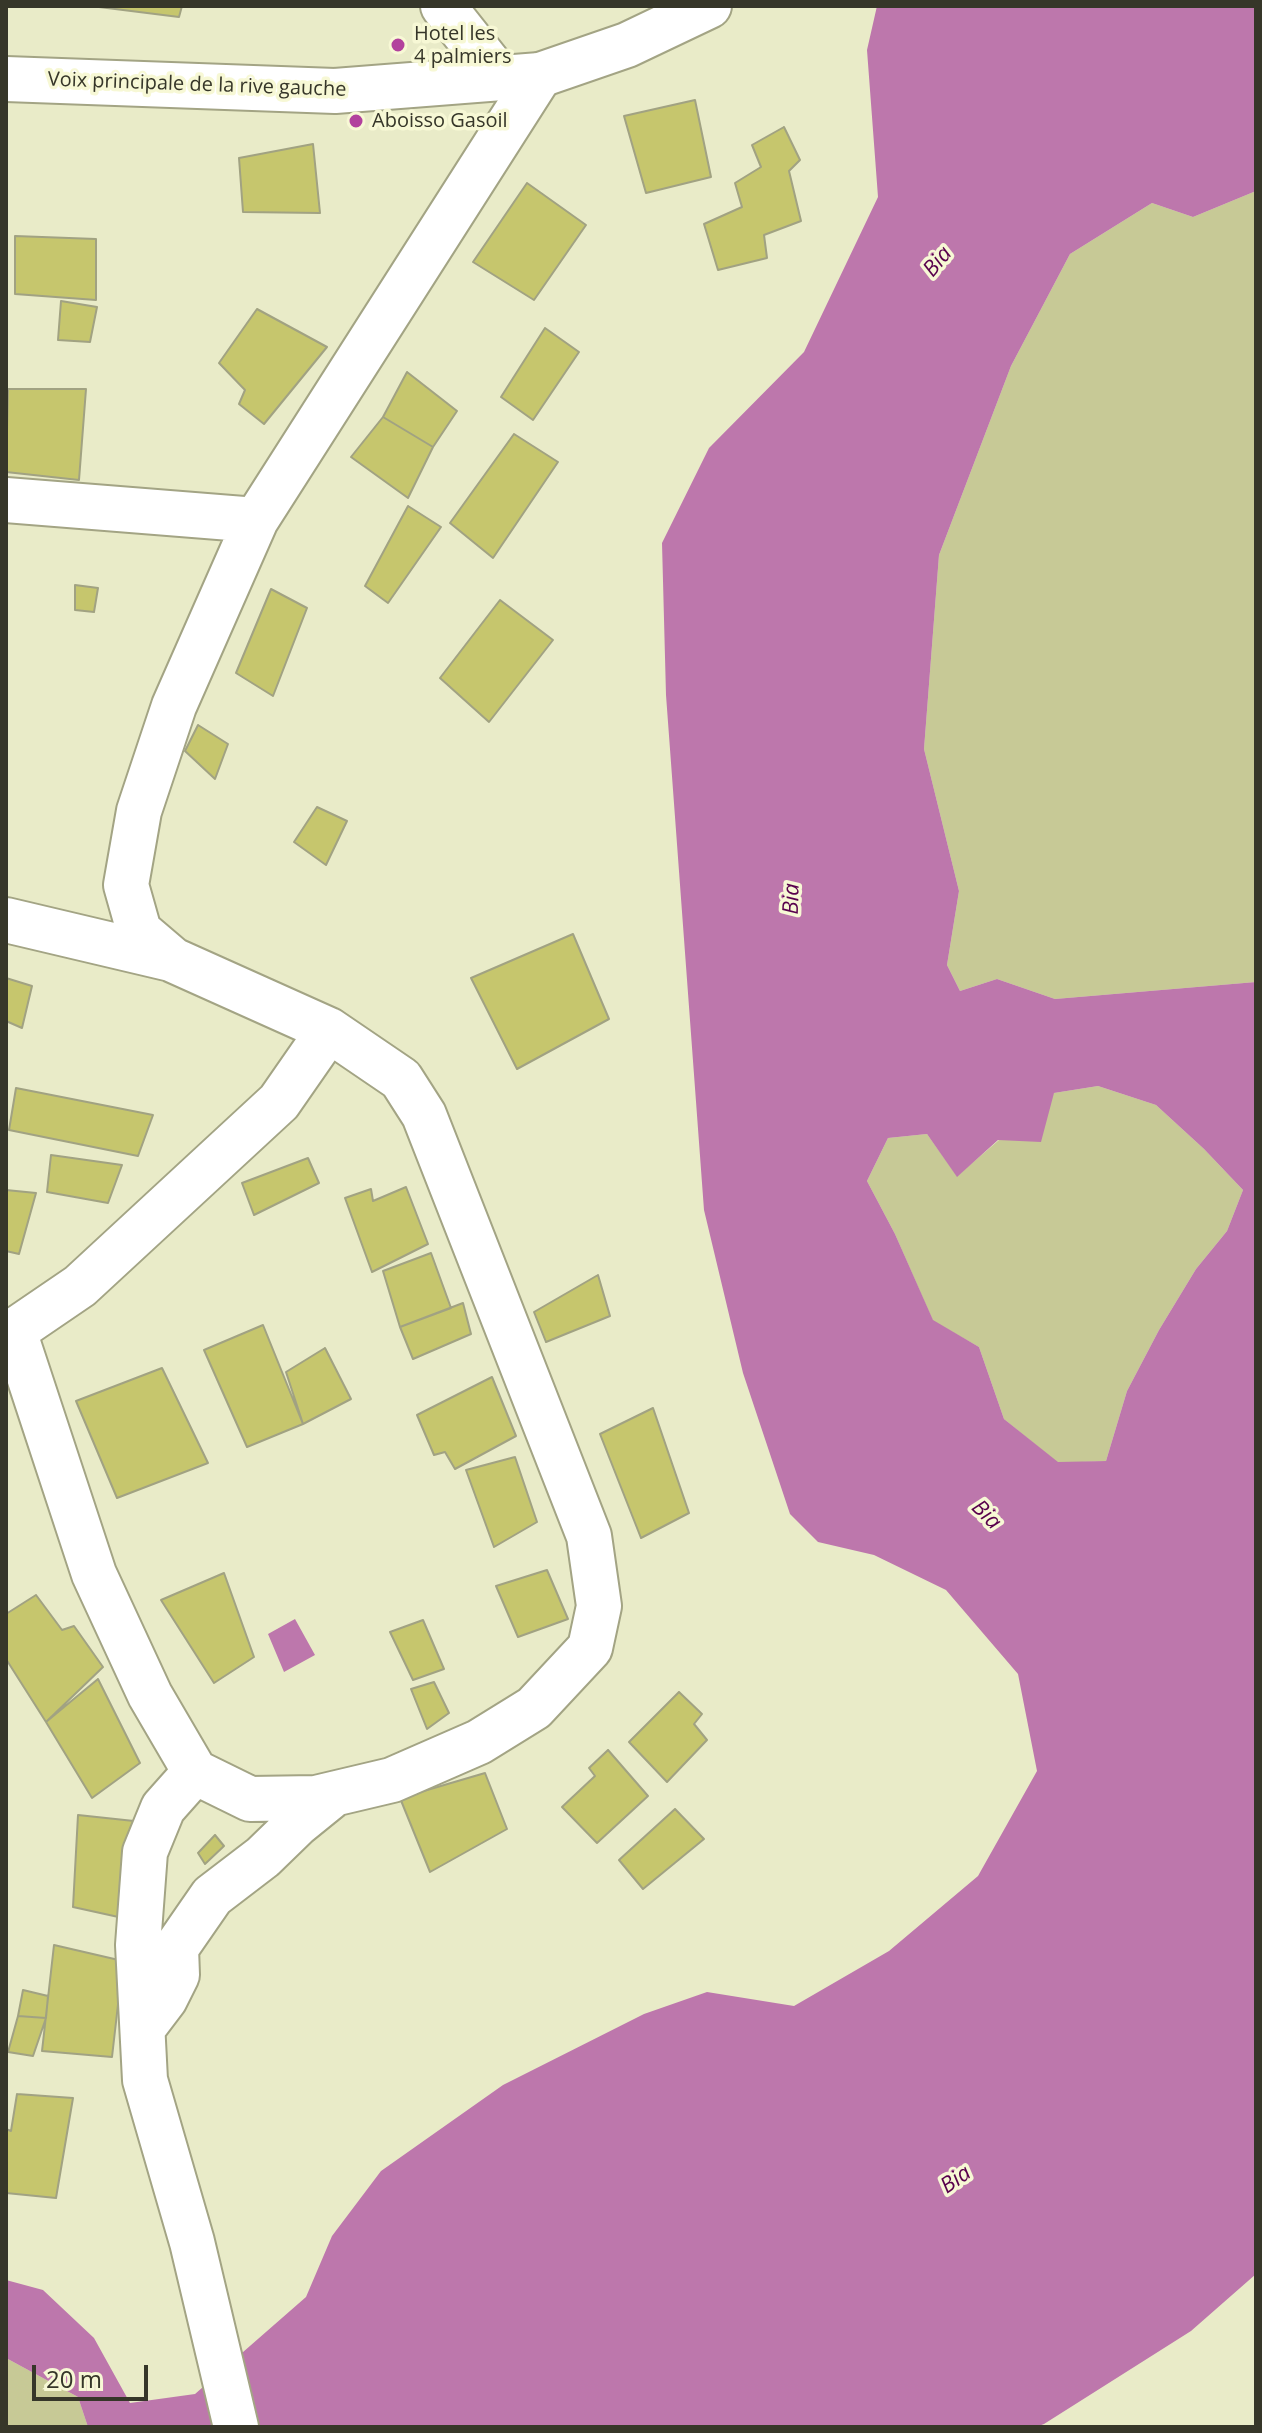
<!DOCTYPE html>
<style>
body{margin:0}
#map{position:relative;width:1262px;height:2433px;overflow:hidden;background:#e9ebc8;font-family:"Open Sans",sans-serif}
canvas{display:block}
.frame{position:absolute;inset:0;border:8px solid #363629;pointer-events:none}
.scale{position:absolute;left:32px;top:2365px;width:116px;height:36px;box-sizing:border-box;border:4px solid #363629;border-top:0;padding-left:10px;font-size:24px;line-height:28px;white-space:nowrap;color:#363629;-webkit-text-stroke:6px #f7f8d5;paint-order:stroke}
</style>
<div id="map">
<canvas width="1262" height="2433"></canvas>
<div class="frame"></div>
<div class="scale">20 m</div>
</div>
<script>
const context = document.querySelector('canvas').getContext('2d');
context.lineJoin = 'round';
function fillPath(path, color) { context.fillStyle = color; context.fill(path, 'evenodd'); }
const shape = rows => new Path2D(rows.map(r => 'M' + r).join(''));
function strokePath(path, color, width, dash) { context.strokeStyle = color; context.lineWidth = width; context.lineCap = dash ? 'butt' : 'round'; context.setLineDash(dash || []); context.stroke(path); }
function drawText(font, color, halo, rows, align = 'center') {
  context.font = font + ' "Open Sans",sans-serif'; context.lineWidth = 7; context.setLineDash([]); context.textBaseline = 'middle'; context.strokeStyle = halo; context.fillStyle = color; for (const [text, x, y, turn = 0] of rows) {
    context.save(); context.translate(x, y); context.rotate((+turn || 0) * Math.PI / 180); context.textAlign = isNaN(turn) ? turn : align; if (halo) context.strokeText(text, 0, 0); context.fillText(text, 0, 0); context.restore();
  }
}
const green = shape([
 [1256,191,1256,982,1055,999,997,979,960,991,947,965,959,891,924,749,939,555,1011,366,1070,254,1152,203,1193,217],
 [1098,1086,1156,1105,1204,1149,1243,1190,1227,1231,1196,1269,1159,1330,1127,1391,1106,1461,1058,1463,1004,1419,979,1347,933,1321,895,1234,867,1181,888,1138,927,1134,957,1176,1054,1093],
 [6,2358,78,2397,88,2427,6,2427]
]);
const water = shape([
 [877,6,1256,6,1256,191,1193,217,1152,203,1070,254,1011,366,939,555,924,749,959,891,947,965,960,991,997,979,1055,999,1256,982,1256,2274,1191,2331,1044,2424,1036,2427,88,2427,78,2397,6,2358,6,2280,43,2290,94,2338,130,2403,195,2394,306,2297,332,2236,381,2171,503,2085,644,2014,707,1992,794,2006,889,1951,978,1876,1037,1771,1018,1674,946,1590,874,1555,818,1542,790,1514,743,1373,704,1210,666,695,662,543,709,448,804,352,878,197,867,50],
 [1098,1086,1156,1105,1204,1149,1243,1190,1227,1231,1196,1269,1159,1330,1127,1391,1106,1461,1058,1462,1004,1419,979,1347,933,1320,895,1234,867,1181,888,1138,927,1134,957,1177,998,1140,1041,1142,1054,1093],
 [295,1619,315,1655,284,1672,268,1634]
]);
const building = shape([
 [91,6,182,6,179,17,91,6],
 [695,100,711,177,646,193,624,116,695,100],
 [784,127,800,160,789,171,801,221,764,235,767,258,718,270,704,224,742,207,735,183,761,167,752,145,784,127],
 [313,144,320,213,243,212,239,158,313,144],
 [527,183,586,225,534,300,473,262,527,183],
 [15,236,96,239,96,300,15,294,15,236],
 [61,301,97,307,90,342,58,340,61,301],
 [257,309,327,347,264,424,239,404,245,390,219,363,257,309],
 [545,328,579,352,533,420,501,397,545,328],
 [407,372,457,411,433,447,383,417,407,372],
 [8,389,86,389,79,480,6,472,8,389],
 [383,417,433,447,408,498,351,457,383,417],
 [514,434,558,462,493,558,450,523,514,434],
 [408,506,441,527,388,603,365,586,408,506],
 [75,585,98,588,94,612,75,610,75,585],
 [271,589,307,608,273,696,236,673,271,589],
 [500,600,553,640,489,722,440,678,500,600],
 [198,725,228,744,215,779,185,751,198,725],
 [317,807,347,821,326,865,294,842,317,807],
 [573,934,609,1019,517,1069,471,978,573,934],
 [6,978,32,986,22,1028,6,1021,6,978],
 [16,1088,153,1115,138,1156,9,1130,16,1088],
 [51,1155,122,1165,108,1203,47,1192,51,1155],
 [308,1158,319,1183,254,1215,242,1183,308,1158],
 [406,1187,428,1244,372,1272,345,1198,371,1189,373,1201,406,1187],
 [6,1190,36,1193,19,1254,6,1251,6,1190],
 [431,1253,451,1308,400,1327,383,1271,431,1253],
 [598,1275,610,1316,546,1342,534,1312,598,1275],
 [463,1303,471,1334,413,1359,400,1327,463,1303],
 [263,1325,303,1424,247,1447,204,1350,263,1325],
 [325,1348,351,1399,303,1424,286,1372,325,1348],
 [162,1368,208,1463,117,1498,76,1401,162,1368],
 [492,1377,516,1436,455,1469,445,1452,434,1455,417,1415,492,1377],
 [653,1408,689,1513,641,1538,600,1434,653,1408],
 [515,1457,537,1522,494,1547,466,1470,515,1457],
 [547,1570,568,1619,518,1637,496,1586,547,1570],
 [224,1573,254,1657,214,1683,161,1600,224,1573],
 [36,1595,62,1630,74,1626,103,1667,46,1722,6,1659,6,1614,36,1595],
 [423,1620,444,1669,413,1680,390,1632,423,1620],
 [98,1679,140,1763,92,1798,46,1722,98,1679],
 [434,1682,449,1713,427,1729,411,1689,434,1682],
 [679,1692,702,1714,694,1724,707,1740,667,1782,629,1742,679,1692],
 [608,1750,648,1796,597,1843,562,1807,595,1776,589,1768,608,1750],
 [485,1773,507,1829,430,1872,400,1798,485,1773],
 [675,1809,704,1839,643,1889,619,1860,675,1809],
 [78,1815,134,1821,132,1920,73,1907,78,1815],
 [215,1835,224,1846,205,1864,198,1853,215,1835],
 [54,1945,123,1961,112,2057,42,2051,54,1945],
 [23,1990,48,1996,46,2018,18,2016,23,1990],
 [18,2016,46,2018,33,2056,8,2052,18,2016],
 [17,2094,73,2098,56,2198,6,2193,6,2129,11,2131,17,2094]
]);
const street = shape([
 [443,6,500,78],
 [6,500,256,520],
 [6,920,171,959],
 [6,1330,14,1331,94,1574,150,1695,195,1772,250,1799,316,1798,392,1780,479,1742,534,1708,590,1648,599,1606,589,1536,424,1115,401,1079,329,1030,173,960,139,931,126,885,139,811,174,706,256,520,540,75],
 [14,1331,80,1286,279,1102,329,1030],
 [195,1772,163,1808,145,1852,138,1945,145,2080,192,2242,236,2427],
 [143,2028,165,1999,177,1975,176,1948,212,1896,263,1857,297,1824,334,1794]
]);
const secondary = shape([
 [6,79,335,91,540,75,627,45,709,6]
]);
const markers = [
 [398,45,8,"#b2419d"],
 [356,121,8,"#b2419d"]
];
const poiNames = [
 ["Hotel les",414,34],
 ["4 palmiers",414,57],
 ["Aboisso Gasoil",372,121]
];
const streetNames = [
 ["Voix principale de la rive gauche",197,85,2]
];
const waterNames = [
 ["Bia",938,262,-50],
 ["Bia",792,899,-88],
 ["Bia",986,1515,45],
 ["Bia",956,2180,-35]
];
fillPath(green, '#c7c996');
fillPath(water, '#bd77ac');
fillPath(building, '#c6c66d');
strokePath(building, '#a1a282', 2);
strokePath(street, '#a3a484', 48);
strokePath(secondary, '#a3a484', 48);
strokePath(street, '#fff', 44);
strokePath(secondary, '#fff', 44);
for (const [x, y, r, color] of markers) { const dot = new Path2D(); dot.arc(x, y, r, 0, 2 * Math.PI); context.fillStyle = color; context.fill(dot); strokePath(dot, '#f7f8d5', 3); }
drawText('20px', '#363629', '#f7f8d5', poiNames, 'left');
drawText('20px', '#363629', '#f7f8d5', streetNames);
drawText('italic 22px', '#58004c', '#f7f8d5', waterNames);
</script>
